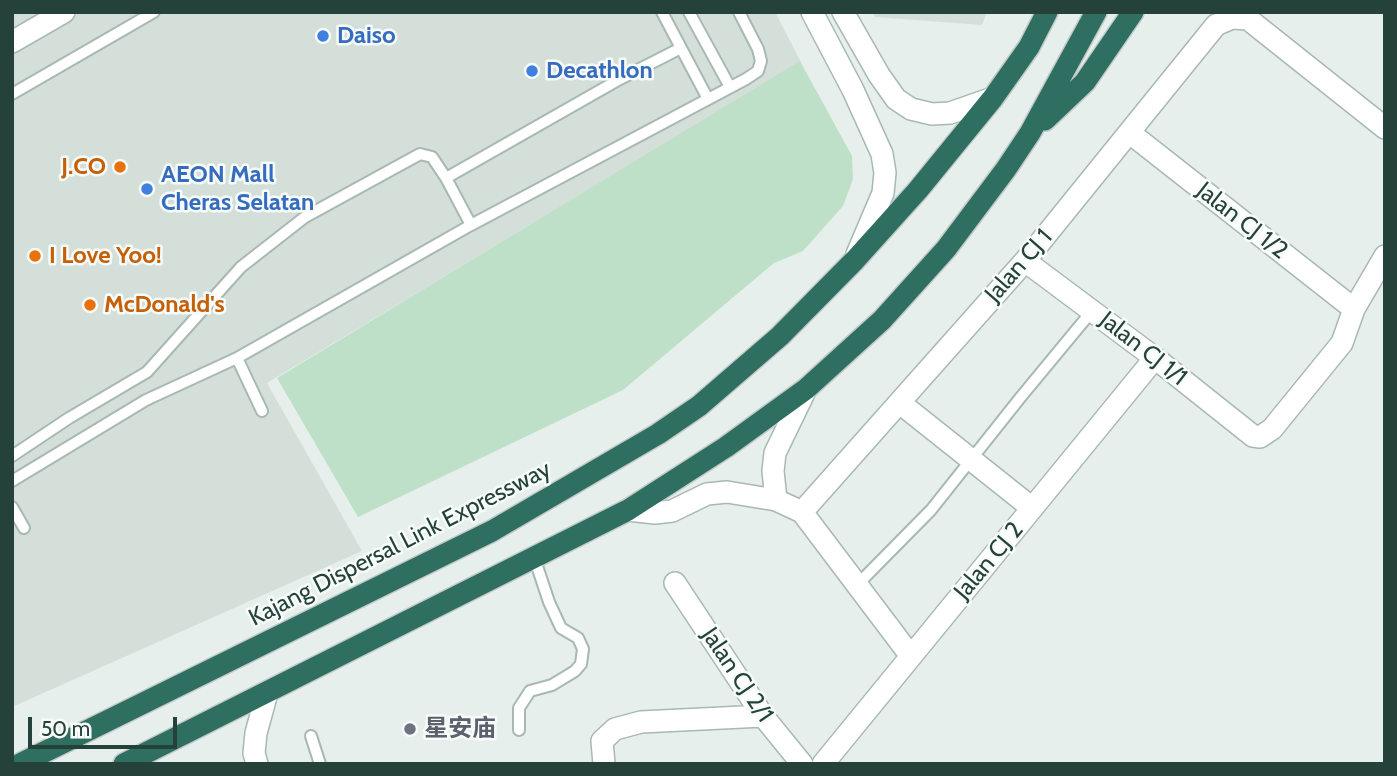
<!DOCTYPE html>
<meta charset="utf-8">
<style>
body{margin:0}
#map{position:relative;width:1397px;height:776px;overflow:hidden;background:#e6efeb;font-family:Cabin,sans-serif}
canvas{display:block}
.frame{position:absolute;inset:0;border:14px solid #24423a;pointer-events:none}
.scale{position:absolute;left:28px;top:717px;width:149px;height:32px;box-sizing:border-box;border:4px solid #24423a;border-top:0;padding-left:9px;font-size:21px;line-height:24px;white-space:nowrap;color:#24423a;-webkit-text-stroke:5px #f7fbf9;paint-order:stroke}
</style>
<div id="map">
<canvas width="1397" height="776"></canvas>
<div class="frame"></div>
<div class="scale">50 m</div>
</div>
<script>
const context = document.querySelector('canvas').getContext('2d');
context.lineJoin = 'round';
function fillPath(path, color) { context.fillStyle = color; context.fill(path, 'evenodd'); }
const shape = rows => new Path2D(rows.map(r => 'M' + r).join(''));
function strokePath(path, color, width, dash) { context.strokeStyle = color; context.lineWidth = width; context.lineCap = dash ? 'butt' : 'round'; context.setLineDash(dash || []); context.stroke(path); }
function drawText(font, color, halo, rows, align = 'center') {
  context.font = font + ' Cabin,"Noto Sans SC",sans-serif'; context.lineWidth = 5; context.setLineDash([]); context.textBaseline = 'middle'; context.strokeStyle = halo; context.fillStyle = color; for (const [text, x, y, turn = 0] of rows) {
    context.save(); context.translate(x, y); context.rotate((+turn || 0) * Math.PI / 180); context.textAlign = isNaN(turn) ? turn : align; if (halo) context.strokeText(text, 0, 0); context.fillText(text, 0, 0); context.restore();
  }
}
const built = shape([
 [12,12,775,12,801,62,267,383,362,551,12,707],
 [873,12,987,12,982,25,875,17]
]);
const green = shape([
 [800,61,852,156,853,179,843,206,803,251,774,263,623,390,358,517,277,378]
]);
const service = shape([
 [662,12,708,99],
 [689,12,730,87],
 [12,94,154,12],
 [446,178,620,79,681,48],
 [237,358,262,411],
 [12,456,69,418,147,372,241,267,305,217,420,154,432,157,446,178,471,225],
 [12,481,146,400,237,358,471,225,746,79,758,71,761,61,758,49,739,12],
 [12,507,24,528],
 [858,584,931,510,1020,398,1092,311],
 [519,730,519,708,530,691,552,685,575,671,581,664,583,649,578,638,561,628,549,602,534,557],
 [311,736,320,764]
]);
const minor = shape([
 [12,42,64,12],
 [1130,133,1354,309],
 [1025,261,1155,358,1253,436,1260,437,1272,429,1342,343,1354,309,1385,256],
 [900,403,1032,508],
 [776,500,773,471,775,453,806,389],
 [628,510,655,513,672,511,707,494,727,492,776,500,802,512,910,655],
 [802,512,1025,261,1216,25,1232,18,1248,19,1385,128],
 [675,583,763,716,802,764],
 [257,764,254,753,256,733,267,693],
 [604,764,602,741,615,729,641,722,763,716],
 [823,764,1155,358]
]);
const tertiary = shape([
 [812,12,853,90,882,154,885,173,883,193,857,254],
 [843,12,879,75,896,99,911,109,932,114,950,113,993,98]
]);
const motorway = shape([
 [1045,120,1085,82,1133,12],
 [20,764,492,531,658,434,699,406,780,336,855,260,918,190,993,98,1029,47,1047,12],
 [124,764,628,510,726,447,806,389,882,320,946,249,1006,169,1030,133,1096,12]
]);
const markers = [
 [323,36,7,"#3f7fe0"],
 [532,71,7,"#3f7fe0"],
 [120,167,7,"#e8710a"],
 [147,189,7,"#3f7fe0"],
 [35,256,7,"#e8710a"],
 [90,305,7,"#e8710a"],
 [410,729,7,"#6b7280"]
];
const shopNames = [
 ["Daiso",337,36],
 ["Decathlon",546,71],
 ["AEON Mall",161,175],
 ["Cheras Selatan",161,203]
];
const foodNames = [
 ["J.CO",106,167,"right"],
 ["I Love Yoo!",49,256],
 ["McDonald's",104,305]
];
const streetNames = [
 ["Jalan CJ 1/2",1242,221,38],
 ["Jalan CJ 1",1019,266,-49],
 ["Jalan CJ 1/1",1143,349,38],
 ["Kajang Dispersal Link Expressway",400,544,-27],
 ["Jalan CJ 2",989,561,-50],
 ["Jalan CJ 2/1",737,675,56]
];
const worshipNames = [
 ["星安庙",424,729]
];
fillPath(built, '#d4dfda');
fillPath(green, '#bfe0c8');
strokePath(service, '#a8b8b2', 14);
strokePath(minor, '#a8b8b2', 24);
strokePath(tertiary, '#a8b8b2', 24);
strokePath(motorway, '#c2cac8', 24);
strokePath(service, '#fff', 10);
strokePath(minor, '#fff', 21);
strokePath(tertiary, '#fff', 21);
strokePath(motorway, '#2f6f62', 21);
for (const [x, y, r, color] of markers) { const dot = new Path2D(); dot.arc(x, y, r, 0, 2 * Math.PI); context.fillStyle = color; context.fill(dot); strokePath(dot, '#f7fbf9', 2.5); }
drawText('bold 24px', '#366cbe', '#f7fbf9', shopNames, 'left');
drawText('bold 24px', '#c56008', '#f7fbf9', foodNames, 'left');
drawText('24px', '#24423a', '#f7fbf9', streetNames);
drawText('bold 24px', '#5b616d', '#f7fbf9', worshipNames, 'left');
</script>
